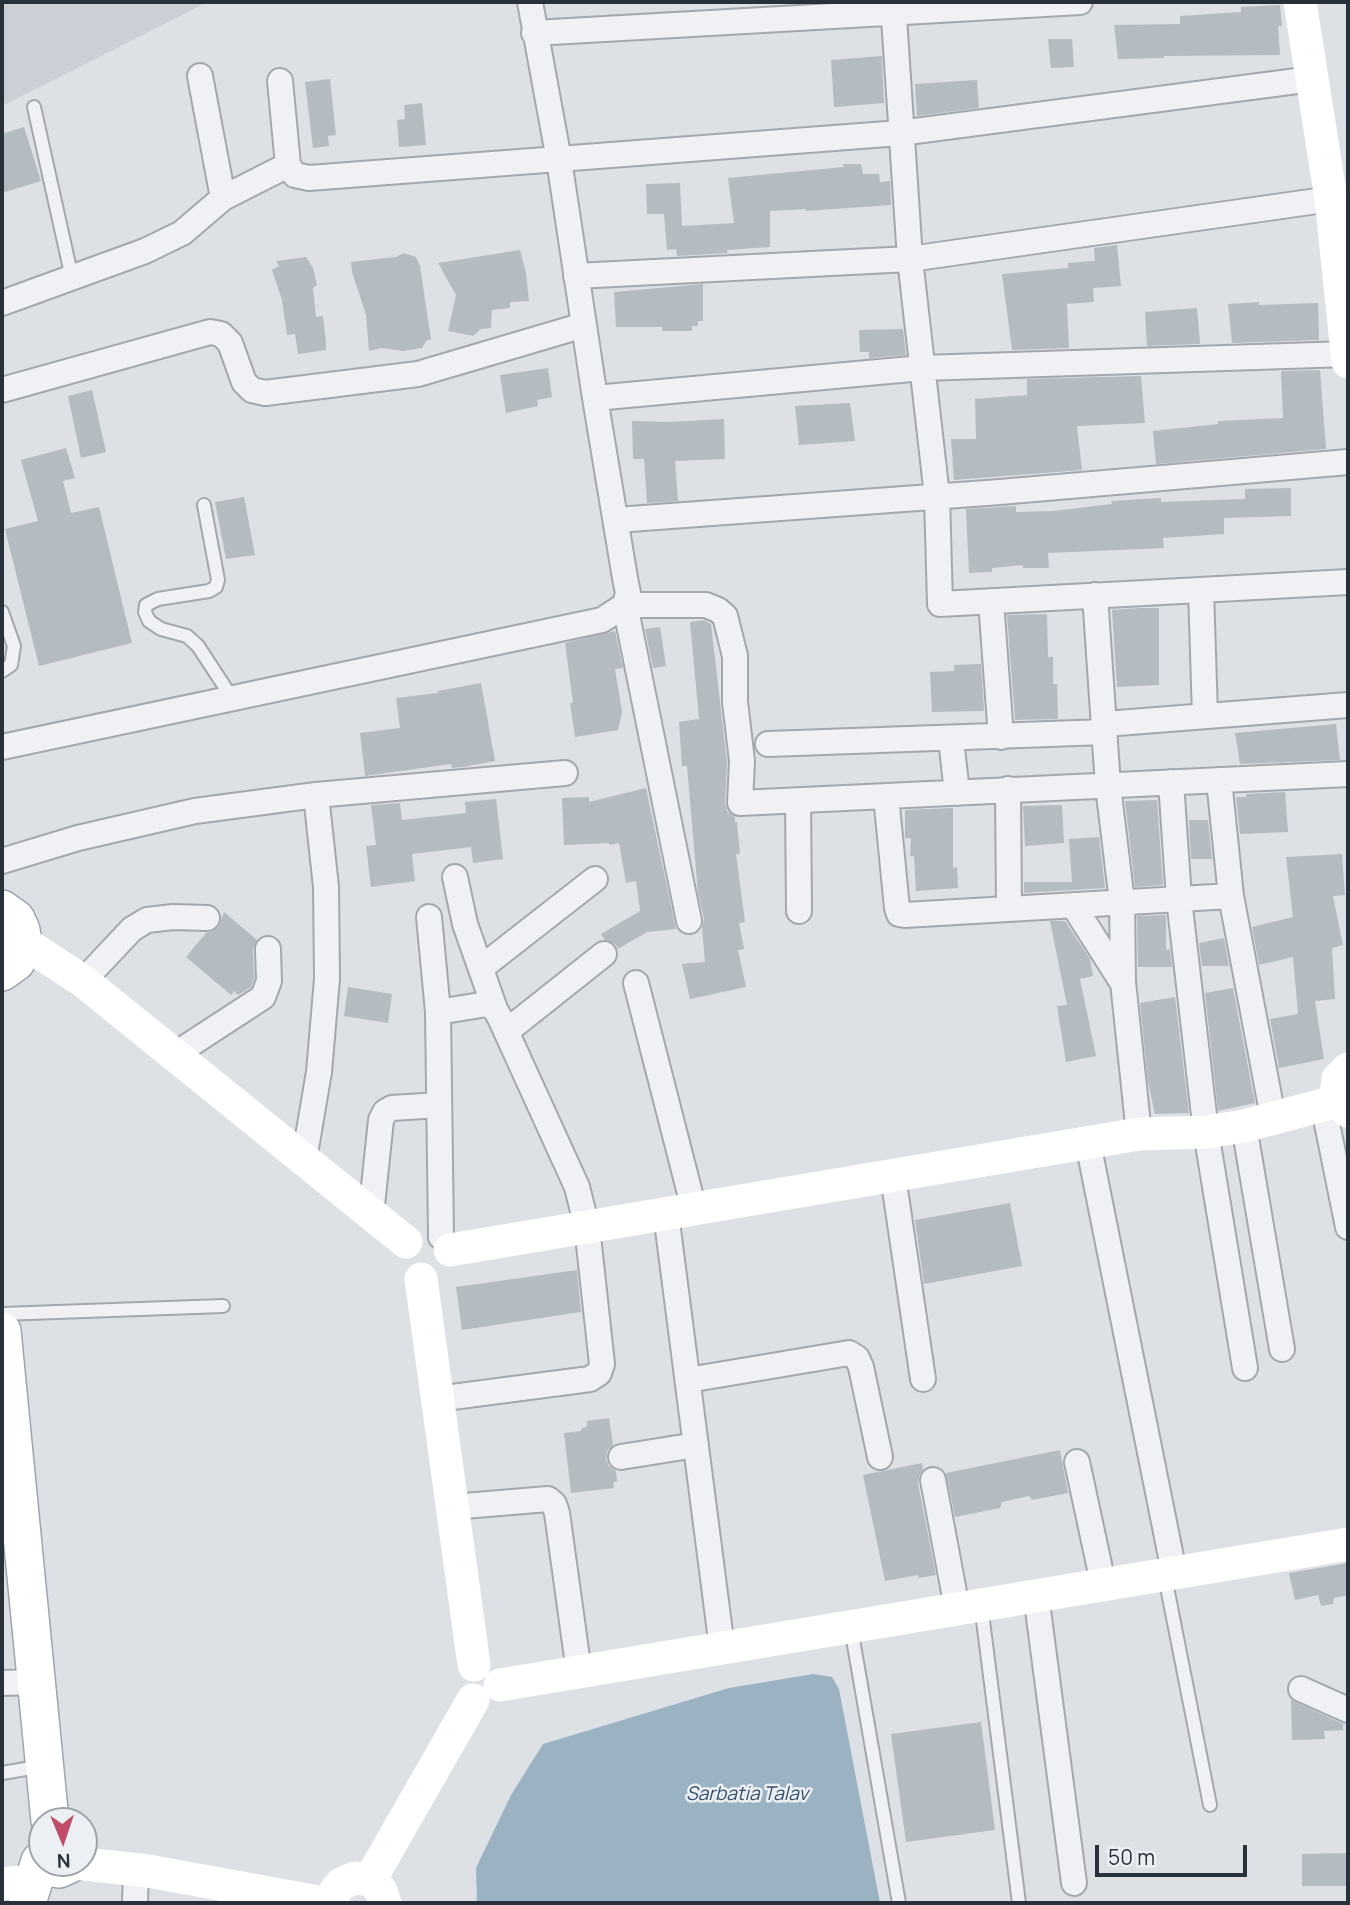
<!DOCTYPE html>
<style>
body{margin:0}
#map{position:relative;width:1350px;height:1905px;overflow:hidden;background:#dde1e5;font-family:Manrope,sans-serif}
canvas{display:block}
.frame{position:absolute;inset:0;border:4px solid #28303a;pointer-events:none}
.north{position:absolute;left:28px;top:1807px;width:70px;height:70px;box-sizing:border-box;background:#eceff3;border:2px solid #9ea3a9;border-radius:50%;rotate:178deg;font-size:19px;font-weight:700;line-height:28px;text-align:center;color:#28303a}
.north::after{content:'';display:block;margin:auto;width:24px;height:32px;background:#c04c68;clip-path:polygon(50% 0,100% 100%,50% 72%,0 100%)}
.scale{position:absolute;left:1095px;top:1845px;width:152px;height:32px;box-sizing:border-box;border:4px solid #28303a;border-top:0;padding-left:9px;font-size:21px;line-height:24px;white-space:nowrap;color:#28303a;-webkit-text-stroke:5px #eceff3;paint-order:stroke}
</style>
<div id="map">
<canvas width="1350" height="1905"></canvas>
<div class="frame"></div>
<div class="north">N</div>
<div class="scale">50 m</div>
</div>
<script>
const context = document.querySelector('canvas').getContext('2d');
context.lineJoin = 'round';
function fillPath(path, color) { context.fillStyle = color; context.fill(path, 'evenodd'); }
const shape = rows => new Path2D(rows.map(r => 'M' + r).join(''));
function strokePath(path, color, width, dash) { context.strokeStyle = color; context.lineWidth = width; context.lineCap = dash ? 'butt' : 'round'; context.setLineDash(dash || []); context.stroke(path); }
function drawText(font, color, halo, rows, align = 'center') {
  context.font = font + ' Manrope,sans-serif'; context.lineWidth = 5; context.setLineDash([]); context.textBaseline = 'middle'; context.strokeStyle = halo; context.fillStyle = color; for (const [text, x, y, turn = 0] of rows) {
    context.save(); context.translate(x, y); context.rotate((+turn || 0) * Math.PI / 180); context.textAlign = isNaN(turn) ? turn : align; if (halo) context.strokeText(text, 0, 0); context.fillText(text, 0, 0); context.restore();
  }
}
const built = shape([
 [2,2,208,2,2,106]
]);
const water = shape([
 [813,1674,832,1677,839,1689,880,1903,477,1903,476,1868,511,1795,543,1744,729,1688]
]);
const building = shape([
 [1280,5,1282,26,1278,26,1280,55,1164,56,1164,58,1118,59,1114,25,1180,24,1180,16,1241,12,1241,7],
 [1048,39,1072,39,1074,67,1051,68],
 [882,56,884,103,834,107,831,60],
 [330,79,336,135,328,136,329,146,313,148,305,82],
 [977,80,979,108,917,116,915,84],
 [422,103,426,145,399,147,397,120,405,119,404,105],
 [24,127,41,181,2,193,2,134],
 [843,164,861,164,863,174,879,174,880,182,890,181,891,205,806,211,806,209,770,211,770,247,727,250,728,253,677,256,676,249,667,250,664,214,647,214,646,184,680,183,682,226,734,223,728,178,844,167],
 [1117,245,1121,286,1093,288,1094,302,1067,304,1069,348,1012,350,1002,274,1068,268,1068,263,1095,261,1094,248],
 [520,250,526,273,529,301,510,302,510,308,492,310,491,328,481,329,473,336,448,331,456,295,438,263],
 [404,253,416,257,420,266,431,340,427,340,422,348,402,351,382,348,369,351,366,315,352,272,351,262,396,257],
 [306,257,313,268,317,285,313,288,316,317,323,316,326,342,326,350,298,354,295,334,287,335,282,300,272,270,279,266,276,261],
 [703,284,703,321,698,321,698,326,692,326,692,331,662,331,662,327,616,327,614,292],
 [1259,302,1259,305,1318,303,1319,340,1232,343,1228,304],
 [1197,308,1200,344,1147,346,1145,312],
 [903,329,906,355,869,358,869,352,860,352,859,330],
 [548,368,552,397,537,400,538,406,506,413,500,375],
 [1320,370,1326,449,1156,464,1153,431,1218,424,1218,421,1283,418,1281,371],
 [1141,376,1145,423,1077,426,1082,470,954,480,951,439,976,439,975,399,1027,395,1027,379],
 [92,390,106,452,81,458,68,396],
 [850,403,855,441,799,445,795,406],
 [724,419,725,459,675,461,678,501,647,503,644,459,633,459,632,421,669,422],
 [66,448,75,478,63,481,71,513,99,507,132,643,39,666,5,529,38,521,21,460],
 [1291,488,1291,516,1224,518,1224,534,1163,538,1164,548,1048,553,1049,568,1023,568,1023,565,992,568,992,572,969,573,966,509,1016,506,1016,512,1054,511,1112,504,1111,501,1161,498,1161,502,1245,499,1245,489],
 [244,497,255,555,226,559,215,502],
 [1140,608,1159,608,1159,685,1117,687,1112,610],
 [1047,614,1048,657,1053,657,1053,684,1057,684,1058,719,1015,720,1007,615],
 [704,620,711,624,727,762,725,803,727,811,735,817,735,822,737,822,740,854,736,854,745,922,739,923,744,949,738,950,746,987,690,999,682,964,705,962,702,928,704,919,698,893,687,766,682,766,679,722,699,719,690,622],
 [660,627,666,666,653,668,645,629],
 [615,631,623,668,615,669,622,712,618,730,575,737,570,703,573,703,565,643],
 [981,664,984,711,932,712,930,672,954,671,954,665],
 [481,683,495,761,463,767,452,768,451,764,365,776,360,733,400,728,396,698,438,693,438,691],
 [1336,724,1340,760,1240,764,1235,733],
 [646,788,676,929,647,932,618,949,615,944,605,940,601,934,640,911,636,881,626,883,619,843,609,845,609,843,564,845,562,798,589,797,589,802],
 [1285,792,1288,832,1240,834,1236,797,1246,797,1246,794],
 [496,799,503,859,473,863,471,847,412,854,415,881,371,887,366,846,376,845,371,805,400,803,402,820,466,813,465,802],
 [1157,800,1163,885,1135,887,1125,801],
 [1062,805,1064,843,1025,846,1023,806],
 [953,808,953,868,957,867,958,888,916,891,914,856,910,856,911,838,905,838,905,810],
 [1189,820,1208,820,1212,859,1191,859],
 [1099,837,1105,888,1024,893,1024,882,1072,882,1069,839],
 [1342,854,1345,895,1333,896,1343,945,1332,948,1335,999,1315,1001,1324,1059,1279,1068,1270,1019,1298,1014,1293,957,1259,965,1252,927,1293,917,1286,857],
 [224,912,257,940,253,949,254,979,251,987,238,995,234,991,231,995,186,957,206,933,213,931,219,926],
 [1166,915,1166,950,1170,949,1172,967,1138,967,1137,916],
 [1050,921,1065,921,1090,959,1093,976,1080,979,1096,1056,1066,1062,1057,1006,1067,1005],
 [1224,938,1229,966,1202,966,1199,943],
 [348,987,392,994,388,1023,344,1016],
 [1233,988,1255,1103,1218,1111,1205,993],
 [1175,997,1189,1113,1155,1114,1148,1082,1140,1003],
 [1010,1203,1022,1266,924,1284,915,1220],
 [577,1270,581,1312,462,1330,456,1287],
 [609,1418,613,1445,607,1451,606,1459,609,1466,616,1471,617,1482,613,1482,614,1488,571,1493,564,1433,581,1431,582,1428,587,1427,587,1421],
 [1060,1450,1068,1493,1032,1500,1029,1496,1002,1502,1000,1508,955,1517,946,1473],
 [922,1463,923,1469,919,1476,918,1483,936,1575,919,1578,918,1575,885,1581,863,1475],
 [1348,1563,1348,1595,1334,1598,1333,1604,1321,1606,1318,1595,1295,1600,1289,1573],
 [1291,1700,1343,1724,1343,1730,1324,1731,1325,1739,1292,1740],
 [981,1722,995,1830,906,1842,891,1734],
 [1348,1853,1348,1886,1302,1886,1302,1854]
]);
const lane = shape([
 [34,107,72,278],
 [204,505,218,580,216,587,209,591,158,599,146,605,145,612,149,621,161,629,187,636,198,646,232,698],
 [2,612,14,646,11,665,2,671],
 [2,1314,223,1306],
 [1165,1577,1210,1805],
 [981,1605,1019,1903],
 [851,1628,899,1903],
 [2,1773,43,1766]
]);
const street = shape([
 [893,2,910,259,937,496,940,604,1348,582],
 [534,33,1080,2],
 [200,76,223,198],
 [280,81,288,165,295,175,309,178,900,133,1312,79],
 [576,276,910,259,1331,199],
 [2,303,145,251,182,233,223,198,288,165],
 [2,390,210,332,221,334,230,343,244,382,252,390,265,393,418,374,584,325],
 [595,398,922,368,1347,354],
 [616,520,1000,492,1348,462],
 [1201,590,1205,716],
 [1095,595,1108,786,1122,902,1123,982,1139,1134],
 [991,601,1001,737],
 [1105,724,1348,705],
 [951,739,957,793],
 [768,744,1105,732],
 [2,747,602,620,625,605,628,593,625,578,595,398,559,160,530,2],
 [1219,780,1231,896,1273,1117],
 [1171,782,1179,899,1206,1132,1245,1368],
 [1008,789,1009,909],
 [886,796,897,908,899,914,905,915,1231,896],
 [798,801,799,911],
 [2,861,78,838,195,811,316,795,565,773],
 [455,877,465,924,495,1009],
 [1073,905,1122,982],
 [429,917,438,1012,441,1237],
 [689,921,625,605,706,605,718,610,725,616,735,656,735,702,742,761,740,803,1348,774],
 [481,968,595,879],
 [83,981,132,929,147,920,173,917,207,918],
 [636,983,694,1209],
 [507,1031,604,954],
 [174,1055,263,997,269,981,268,949],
 [1323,1104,1348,1227],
 [1244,1126,1282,1349],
 [1088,1143,1174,1572],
 [304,1160,319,1072,327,979,326,887,316,795],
 [893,1176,923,1379],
 [666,1214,722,1648],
 [371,1215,381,1120,385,1112,392,1108,439,1105],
 [688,1380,849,1353,857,1358,861,1367,880,1457],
 [437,1399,590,1379,599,1373,602,1364,587,1227,577,1187,500,1018,495,1009,487,1004,438,1012],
 [621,1457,696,1445],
 [1077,1462,1103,1583],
 [933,1480,957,1608],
 [452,1507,548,1499,554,1504,557,1513,579,1672],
 [1036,1595,1074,1883],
 [2,1683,36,1682],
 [1301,1689,1348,1710],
 [135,1903,136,1870]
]);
const secondary = shape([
 [1300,2,1331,199,1348,362],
 [23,942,83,981,406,1242],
 [1348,1069,1338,1079,1336,1094,1338,1101,1348,1111],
 [450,1250,1139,1134,1206,1132,1244,1126,1338,1101],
 [421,1279,474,1665],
 [500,1685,1348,1544],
 [75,1863,148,1871,324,1903],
 [370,1880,473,1700],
 [2,1884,33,1881],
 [331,1903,336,1890,341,1884,355,1878,370,1880,376,1885,381,1891,385,1903]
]);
const primary = shape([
 [2,909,16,919,21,930,23,942,21,952,16,962,2,972],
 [2,1331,50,1821],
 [42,1863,52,1868,59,1869,72,1863],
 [27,1903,40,1861]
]);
const waterNames = [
 ["Sarbatia Talav",747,1795]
];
fillPath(built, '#cbd0d6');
fillPath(water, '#9ab2c2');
fillPath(building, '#b4bbc1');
strokePath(lane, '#a3a8ae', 16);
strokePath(street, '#a3a8ae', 28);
strokePath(primary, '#9da6b0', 40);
strokePath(lane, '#eff1f4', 12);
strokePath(street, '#eff1f4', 24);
strokePath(secondary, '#fff', 33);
strokePath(primary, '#fff', 37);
drawText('italic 19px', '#36526a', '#eceff3', waterNames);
</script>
